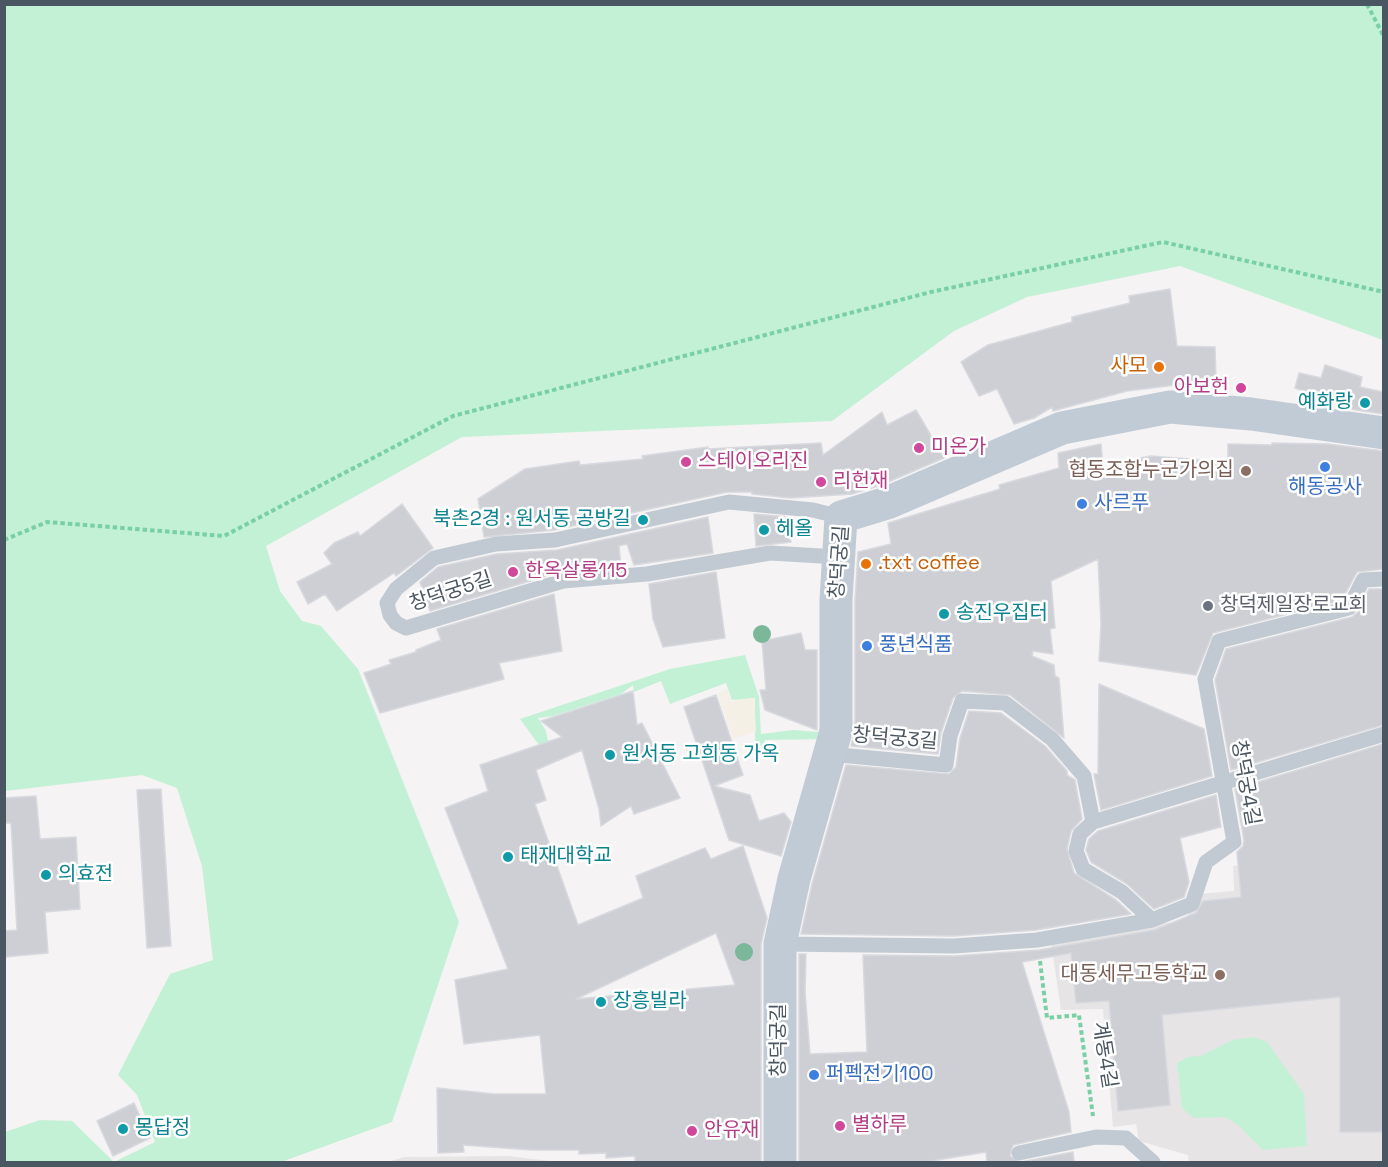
<!DOCTYPE html>
<meta charset="utf-8">
<style>
body{margin:0}
#map{position:relative;width:1388px;height:1167px;overflow:hidden;background:#f5f3f3;font-family:"Space Grotesk",sans-serif}
canvas{display:block}
.frame{position:absolute;inset:0;border:6px solid #4a5661;pointer-events:none}
</style>
<div id="map">
<canvas width="1388" height="1167"></canvas>
<div class="frame"></div>
</div>
<script>
const context = document.querySelector('canvas').getContext('2d');
context.lineJoin = 'round';
function fillPath(path, color) { context.fillStyle = color; context.fill(path, 'evenodd'); }
const shape = rows => new Path2D(rows.map(r => 'M' + r).join(''));
function strokePath(path, color, width, dash) { context.strokeStyle = color; context.lineWidth = width; context.lineCap = dash ? 'butt' : 'round'; context.setLineDash(dash || []); context.stroke(path); }
function drawText(font, color, halo, rows, align = 'center') {
  context.font = font + ' "Space Grotesk","Noto Sans KR",sans-serif'; context.lineWidth = 5; context.setLineDash([]); context.textBaseline = 'middle'; context.strokeStyle = halo; context.fillStyle = color; for (const [text, x, y, turn = 0] of rows) {
    context.save(); context.translate(x, y); context.rotate((+turn || 0) * Math.PI / 180); context.textAlign = isNaN(turn) ? turn : align; if (halo) context.strokeText(text, 0, 0); context.fillText(text, 0, 0); context.restore();
  }
}
const education = shape([
 [1383,849,1383,1162,1189,1162,1188,1155,1139,1141,1136,1124,1113,1127,1103,1009,1061,1010,1051,942,1185,920,1198,894,1234,891,1233,866],
 [508,1156,559,1162,388,1162,404,1157]
]);
const green = shape([
 [5,4,1383,5,1383,340,1180,266,1027,297,954,331,832,421,462,437,266,546,280,591,302,621,321,626,358,669,459,922,392,1122,281,1162,114,1162,155,1142,137,1095,118,1075,170,974,213,960,202,866,177,788,142,775,5,791],
 [745,655,759,697,761,734,794,730,829,733,827,739,765,740,764,746,759,746,755,741,755,698,732,700,726,683,670,704,661,681,634,692,633,685,621,694,553,716,538,718,546,731,552,763,520,719,670,669],
 [1253,1037,1267,1042,1304,1094,1307,1146,1263,1150,1238,1125,1225,1117,1194,1118,1182,1108,1177,1063,1188,1057,1201,1056,1233,1040],
 [40,1120,72,1121,114,1162,5,1162,5,1132]
]);
const sand = shape([
 [728,689,731,701,754,698,756,731,733,739,718,694]
]);
const building = shape([
 [1170,289,1177,346,1215,347,1216,380,1127,391,1053,411,1052,407,1034,418,1014,424,997,389,979,396,961,362,988,345,1072,322,1072,317,1130,303,1129,296,1170,289],
 [1325,365,1362,377,1360,387,1383,392,1383,414,1337,407,1338,403,1295,388,1299,373,1321,378,1325,365],
 [916,410,944,458,881,485,852,494,790,498,752,494,752,492,727,492,554,530,484,537,478,499,525,469,579,461,580,465,643,459,642,456,708,447,708,449,821,443,823,455,882,412,887,425,916,410],
 [1272,443,1328,444,1383,451,1383,569,1357,572,1342,600,1213,633,1196,675,1099,661,1101,624,1098,559,1051,581,1055,628,1050,629,1053,654,1033,651,1032,656,1054,665,1055,676,1059,678,1064,738,1010,695,962,691,953,698,941,733,938,754,851,746,855,731,855,601,858,552,891,544,888,523,1000,489,999,485,1059,468,1058,453,1101,444,1104,478,1140,458,1151,456,1228,462,1228,444,1272,445,1272,443],
 [402,504,433,548,396,576,394,573,337,611,325,594,308,604,297,582,332,564,324,553,334,543,358,532,360,536,402,504],
 [754,514,788,517,791,542,756,546,754,514],
 [708,517,713,553,634,565,627,544,619,546,621,566,560,572,430,611,420,582,438,567,497,554,557,550,708,517],
 [716,572,725,638,663,647,653,619,649,584,716,572],
 [1369,589,1383,589,1383,725,1231,770,1215,680,1226,649,1352,617,1358,612,1369,589],
 [554,594,562,651,499,663,504,679,380,713,364,673,391,664,389,660,416,652,416,650,441,640,437,629,554,594],
 [801,633,805,650,817,650,817,730,765,710,760,690,766,690,762,641,801,633],
 [1099,684,1204,729,1212,776,1101,810,1094,774,1098,774,1099,684],
 [633,691,637,725,642,723,680,798,634,814,631,806,601,826,599,809,582,750,536,770,546,800,535,804,578,925,643,898,636,876,705,848,711,859,743,846,767,918,761,944,761,1162,635,1162,635,1156,606,1158,606,1153,579,1154,579,1150,531,1150,463,1145,464,1152,438,1153,437,1088,494,1094,546,1094,540,1035,464,1044,455,980,508,969,445,808,488,791,480,765,562,737,541,721,633,691],
 [716,933,735,985,576,999,716,933],
 [716,695,743,775,714,786,750,795,759,821,784,813,791,822,781,856,729,840,684,707,716,695],
 [969,711,1001,713,1045,746,1067,771,1067,775,1075,780,1082,819,1071,831,1067,849,1074,873,1116,900,1131,914,1036,930,954,936,801,934,812,884,846,765,949,774,956,767,960,738,969,711],
 [1383,744,1383,1132,1340,1132,1340,997,1162,1015,1170,1105,1118,1111,1109,1001,1076,1003,1071,953,1022,962,1069,1112,1071,1132,1013,1145,1010,1156,1019,1162,987,1162,986,1152,925,1162,799,1162,799,954,806,954,805,992,810,1054,867,1052,863,955,954,956,1039,950,1154,930,1196,913,1203,901,1241,897,1237,852,1243,846,1244,840,1235,789,1383,744],
 [161,789,171,946,147,948,137,790,161,789],
 [1216,795,1221,827,1180,838,1189,882,1184,897,1154,909,1127,884,1091,862,1086,850,1089,839,1098,831,1216,795],
 [36,796,40,839,76,837,80,909,45,912,48,953,4,957,4,931,17,930,11,823,4,823,4,798,36,796],
 [134,1103,150,1138,113,1156,97,1121,134,1103],
 [1073,1152,1074,1162,1021,1162,1073,1152]
]);
const path = shape([
 [1367,4,1384,37],
 [4,540,47,522,224,536,453,416,931,292,1163,242,1384,292],
 [1040,961,1047,1018,1079,1015,1093,1116]
]);
const lane = shape([
 [838,557,770,553,647,574,563,581,406,628,396,623,390,615,387,603,396,589,434,558,496,544,555,540,729,502,813,510,841,517],
 [829,754,946,765,950,736,962,701,1005,703,1052,739,1084,776,1093,822,1384,734],
 [1093,822,1080,834,1076,851,1083,869,1122,892,1152,920],
 [780,944,954,946,1037,940,1152,920,1192,904,1206,862,1234,842,1205,679,1219,641,1349,608,1363,580,1384,579],
 [1019,1153,1096,1137,1126,1138,1153,1162]
]);
const secondary = shape([
 [780,1162,780,944,794,879,836,731,836,600,841,517,887,503,1062,428,1170,407,1251,414,1384,433]
]);
const trees = [
 [762,634],
 [744,952]
];
const markers = [
 [1159,367,6,"#e8710a"],
 [1241,388,6,"#d1479c"],
 [1365,403,6,"#0f9aa8"],
 [919,448,6,"#d1479c"],
 [686,462,6,"#d1479c"],
 [1325,467,6,"#3f7fe0"],
 [1246,471,6,"#8d6e63"],
 [821,482,6,"#d1479c"],
 [1082,504,6,"#3f7fe0"],
 [643,520,6,"#0f9aa8"],
 [764,530,6,"#0f9aa8"],
 [866,564,6,"#e8710a"],
 [513,572,6,"#d1479c"],
 [1208,606,6,"#6b7280"],
 [944,614,6,"#0f9aa8"],
 [867,646,6,"#3f7fe0"],
 [610,755,6,"#0f9aa8"],
 [508,857,6,"#0f9aa8"],
 [46,875,6,"#0f9aa8"],
 [1220,975,6,"#8d6e63"],
 [601,1002,6,"#0f9aa8"],
 [814,1075,6,"#3f7fe0"],
 [840,1126,6,"#d1479c"],
 [123,1129,6,"#0f9aa8"],
 [692,1131,6,"#d1479c"]
];
const foodNames = [
 ["사모",1147,367],
 [".txt coffee",878,564,"left"]
];
const hotelNames = [
 ["아보헌",1229,388,"right"],
 ["미온가",931,448],
 ["스테이오리진",698,462],
 ["리헌재",833,482],
 ["한옥살롱115",525,572],
 ["별하루",852,1126],
 ["안유재",704,1131]
];
const cultureNames = [
 ["예화랑",1353,403,"right"],
 ["북촌2경 : 원서동 공방길",631,520,"right"],
 ["헤올",776,530],
 ["송진우집터",956,614],
 ["원서동 고희동 가옥",622,755],
 ["태재대학교",520,857],
 ["의효전",58,875],
 ["장흥빌라",613,1002],
 ["몽답정",135,1129]
];
const educationNames = [
 ["협동조합누군가의집",1234,471],
 ["대동세무고등학교",1208,975]
];
const shopNames = [
 ["해동공사",1325,488,"center"],
 ["사르푸",1094,504],
 ["풍년식품",879,646],
 ["퍼펙전기100",826,1075]
];
const streetNames = [
 ["창덕궁길",840,562,-86],
 ["창덕궁5길",451,592,-18],
 ["창덕궁3길",895,739,5],
 ["창덕궁4길",1245,783,80],
 ["창덕궁길",780,1040,-90],
 ["계동4길",1104,1055,81]
];
const worshipNames = [
 ["창덕제일장로교회",1220,606]
];
fillPath(education, '#e6e4e5');
fillPath(green, '#c3f1d5');
fillPath(sand, '#f5f0e5');
fillPath(building, '#cdcfd5');
strokePath(building, '#d7d9de', 1.5);
strokePath(path, '#7ad0a6', 4, [4.5, 3]);
strokePath(lane, '#c1cad2', 15);
strokePath(secondary, '#c1cbd6', 33);
context.fillStyle = '#7bb799';
for (const [x, y] of trees) { context.beginPath(); context.arc(x, y, 9, 0, 2 * Math.PI); context.fill(); }
for (const [x, y, r, color] of markers) { const dot = new Path2D(); dot.arc(x, y, r, 0, 2 * Math.PI); context.fillStyle = color; context.fill(dot); strokePath(dot, '#fff', 2); }
drawText('20px', '#c56008', '#fff', foodNames, 'right');
drawText('20px', '#b23c85', '#fff', hotelNames, 'left');
drawText('20px', '#0d838f', '#fff', cultureNames, 'left');
drawText('20px', '#785e54', '#fff', educationNames, 'right');
drawText('20px', '#366cbe', '#fff', shopNames, 'left');
drawText('20px', '#4a5661', '#fff', streetNames);
drawText('20px', '#5b616d', '#fff', worshipNames, 'left');
</script>
